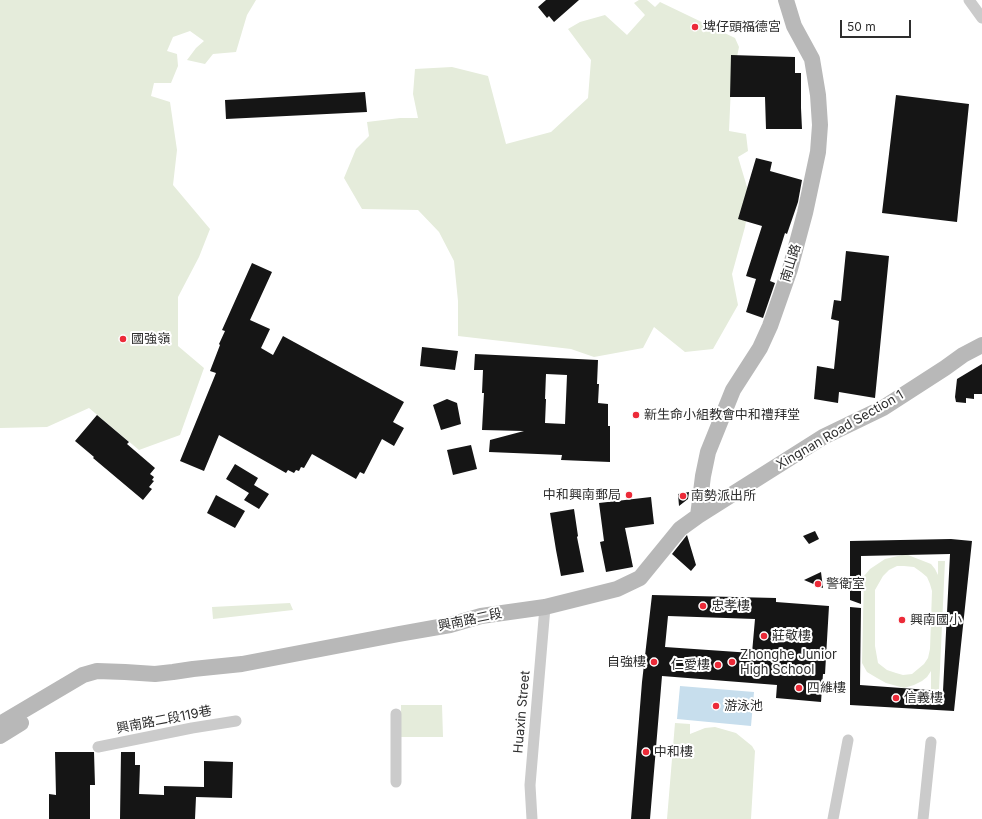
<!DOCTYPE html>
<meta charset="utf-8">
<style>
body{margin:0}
#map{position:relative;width:982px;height:819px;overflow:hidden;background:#fff;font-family:Inter,sans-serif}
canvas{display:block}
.scale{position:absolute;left:840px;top:20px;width:71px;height:18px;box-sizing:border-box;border:2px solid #2e2e2e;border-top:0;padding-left:5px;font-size:12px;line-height:14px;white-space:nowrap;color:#2e2e2e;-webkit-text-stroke:3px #fff;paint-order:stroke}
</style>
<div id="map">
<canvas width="982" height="819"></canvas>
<div class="scale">50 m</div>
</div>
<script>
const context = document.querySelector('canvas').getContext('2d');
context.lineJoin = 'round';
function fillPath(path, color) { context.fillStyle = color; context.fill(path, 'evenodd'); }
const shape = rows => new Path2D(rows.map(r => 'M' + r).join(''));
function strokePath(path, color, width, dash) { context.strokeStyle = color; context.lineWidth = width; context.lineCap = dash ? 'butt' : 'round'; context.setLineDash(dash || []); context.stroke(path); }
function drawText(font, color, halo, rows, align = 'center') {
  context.font = font + ' Inter,"Noto Sans TC",sans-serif'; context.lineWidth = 4; context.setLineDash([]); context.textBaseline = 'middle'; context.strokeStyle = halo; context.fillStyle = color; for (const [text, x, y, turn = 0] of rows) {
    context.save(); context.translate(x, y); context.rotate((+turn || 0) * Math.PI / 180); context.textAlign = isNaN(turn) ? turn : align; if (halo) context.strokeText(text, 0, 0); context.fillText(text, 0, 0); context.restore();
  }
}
const green = shape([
 [0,0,256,0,247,15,236,52,213,54,205,64,187,60,196,48,204,41,190,31,173,37,167,51,177,54,178,66,171,83,154,83,151,96,170,102,177,150,173,185,210,229,199,257,178,297,178,346,204,368,180,435,139,450,89,408,47,427,0,428],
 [639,0,647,0,655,7,660,2,735,38,739,47,731,86,729,131,746,134,748,151,738,157,750,197,745,227,732,274,738,305,713,349,685,352,654,327,643,348,594,357,571,349,458,336,458,301,454,261,439,232,418,210,362,209,344,178,356,149,369,136,367,122,400,118,418,118,413,94,415,69,452,67,488,76,506,144,551,132,588,98,591,60,568,29,580,22,605,15,627,35,645,15,634,3],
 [902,555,908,555,931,564,935,569,938,575,938,561,945,561,939,690,931,689,931,671,927,677,922,681,914,685,904,688,886,683,877,678,867,672,862,663,864,576,870,569,885,559],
 [897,566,904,566,914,567,921,572,927,577,930,584,932,591,930,649,928,658,924,664,912,674,903,675,896,673,887,670,878,663,875,646,875,590,883,576,889,570],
 [290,603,293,610,213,619,212,607],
 [401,705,442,705,443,737,401,737],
 [675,723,690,724,690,734,705,728,715,727,736,733,752,746,755,751,751,819,667,819]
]);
const water = shape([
 [680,686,754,692,751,726,677,719]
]);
const building = shape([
 [546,0,579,0,554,22,549,16,547,18,538,7],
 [731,55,795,57,795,73,801,73,801,108,802,129,766,129,765,97,730,97],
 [365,92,367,112,226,119,225,100],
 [896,95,969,104,957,222,882,213],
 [756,158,772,162,770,171,802,180,798,202,787,234,785,233,770,281,775,283,763,318,746,312,756,279,746,276,762,226,738,219],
 [846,251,889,256,875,398,839,392,838,403,814,399,817,366,834,369,839,321,831,319,834,300,841,301],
 [252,263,272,272,250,320,270,329,261,348,273,355,283,336,404,402,393,422,404,428,394,446,382,439,364,474,360,472,356,479,312,454,304,468,301,467,299,471,296,470,294,473,288,470,286,473,219,435,204,471,180,461,216,373,210,371,220,345,219,344,225,331,222,330],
 [422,347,458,351,455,370,420,366],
 [475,354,598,360,597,384,599,384,598,403,608,404,608,426,610,426,610,462,561,460,562,455,489,452,490,440,524,431,482,430,484,393,482,393,483,370,474,370],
 [546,374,567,375,565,424,545,423,546,399,545,399],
 [982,364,982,394,974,394,974,399,966,398,966,403,956,402,955,397,957,379],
 [447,399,457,403,461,424,441,430,433,405],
 [97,415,129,442,127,444,155,468,150,474,154,477,152,480,154,481,149,487,152,489,143,500,93,458,94,457,75,441],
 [471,445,477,469,453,475,447,450],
 [235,464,258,478,254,485,269,494,259,509,244,500,249,493,226,479],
 [689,492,688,499,679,506,678,494],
 [216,495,245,511,235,528,207,513],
 [651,497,654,524,625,528,633,567,606,572,600,542,604,541,599,503],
 [574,509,578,536,577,537,584,572,561,576,556,550,550,513],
 [815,531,819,539,809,544,803,536],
 [687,535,696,565,691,571,672,554],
 [951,539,972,541,954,711,850,705,850,607,861,608,860,685,943,691,950,554,861,556,861,604,850,600,850,541],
 [821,572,823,588,804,580],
 [652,595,776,598,776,602,829,606,825,674,823,674,821,702,776,698,777,685,662,676,650,819,631,819,642,682],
 [668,616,755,619,752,653,665,647],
 [55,752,94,752,95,785,90,785,90,819,49,819,49,794,56,795],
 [121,752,135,752,135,765,140,765,139,794,164,795,164,786,204,787,204,761,233,762,232,798,196,797,195,819,120,819]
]);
const street = shape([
 [969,0,982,18],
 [98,747,192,728,236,721],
 [396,782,396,714],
 [532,819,530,785,545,607],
 [833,819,848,740],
 [923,819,931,742]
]);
const secondary = shape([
 [698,516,703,476,708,452,733,390,760,348,770,326,790,269,805,213,818,152,820,125,818,95,812,59,794,26,786,0],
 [0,724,83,675,97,671,125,672,155,674,173,672,193,669,242,664,399,634,450,625,481,616,545,607,617,589,640,578,680,529,698,516,823,437,883,408,945,368,963,355,982,345],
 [0,736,21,723]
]);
const markers = [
 [695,27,4,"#ec2a38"],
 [123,339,4,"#ec2a38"],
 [636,415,4,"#ec2a38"],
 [629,495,4,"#ec2a38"],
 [683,496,4,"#ec2a38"],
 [818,584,4,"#ec2a38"],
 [703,606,4,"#ec2a38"],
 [902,620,4,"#ec2a38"],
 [764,636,4,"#ec2a38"],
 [654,662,4,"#ec2a38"],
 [732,662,4,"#ec2a38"],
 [718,665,4,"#ec2a38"],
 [799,688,4,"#ec2a38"],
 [896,698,4,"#ec2a38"],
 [716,706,4,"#ec2a38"],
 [646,752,4,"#ec2a38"]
];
const poiNames = [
 ["埤仔頭福德宮",703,27],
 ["國強嶺",131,339],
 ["新生命小組教會中和禮拜堂",644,415],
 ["中和興南郵局",621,495,"right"],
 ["南勢派出所",691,496],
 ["警衛室",826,584],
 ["忠孝樓",711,606],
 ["興南國小",910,620],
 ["莊敬樓",772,636],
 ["Zhonghe Junior",740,655],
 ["High School",740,670],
 ["自強樓",646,662,"right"],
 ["仁愛樓",710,665,"right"],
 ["四維樓",807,688],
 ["信義樓",904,698],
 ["游泳池",724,706],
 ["中和樓",654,752]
];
const streetNames = [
 ["南山路",791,263,-73],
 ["Xingnan Road Section 1",840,430,-30],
 ["興南路二段",470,620,-12],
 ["Huaxin Street",522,712,-85],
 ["興南路二段119巷",164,720,-11]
];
fillPath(green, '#e5ecdb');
fillPath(water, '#c7deed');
fillPath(building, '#151515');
strokePath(street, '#cbcbcb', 11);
strokePath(secondary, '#b8b8b8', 16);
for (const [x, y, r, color] of markers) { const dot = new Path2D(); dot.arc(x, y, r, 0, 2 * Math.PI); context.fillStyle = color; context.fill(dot); strokePath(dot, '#fff', 1.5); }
drawText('13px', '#2e2e2e', '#fff', poiNames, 'left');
drawText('13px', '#2e2e2e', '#fff', streetNames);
</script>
